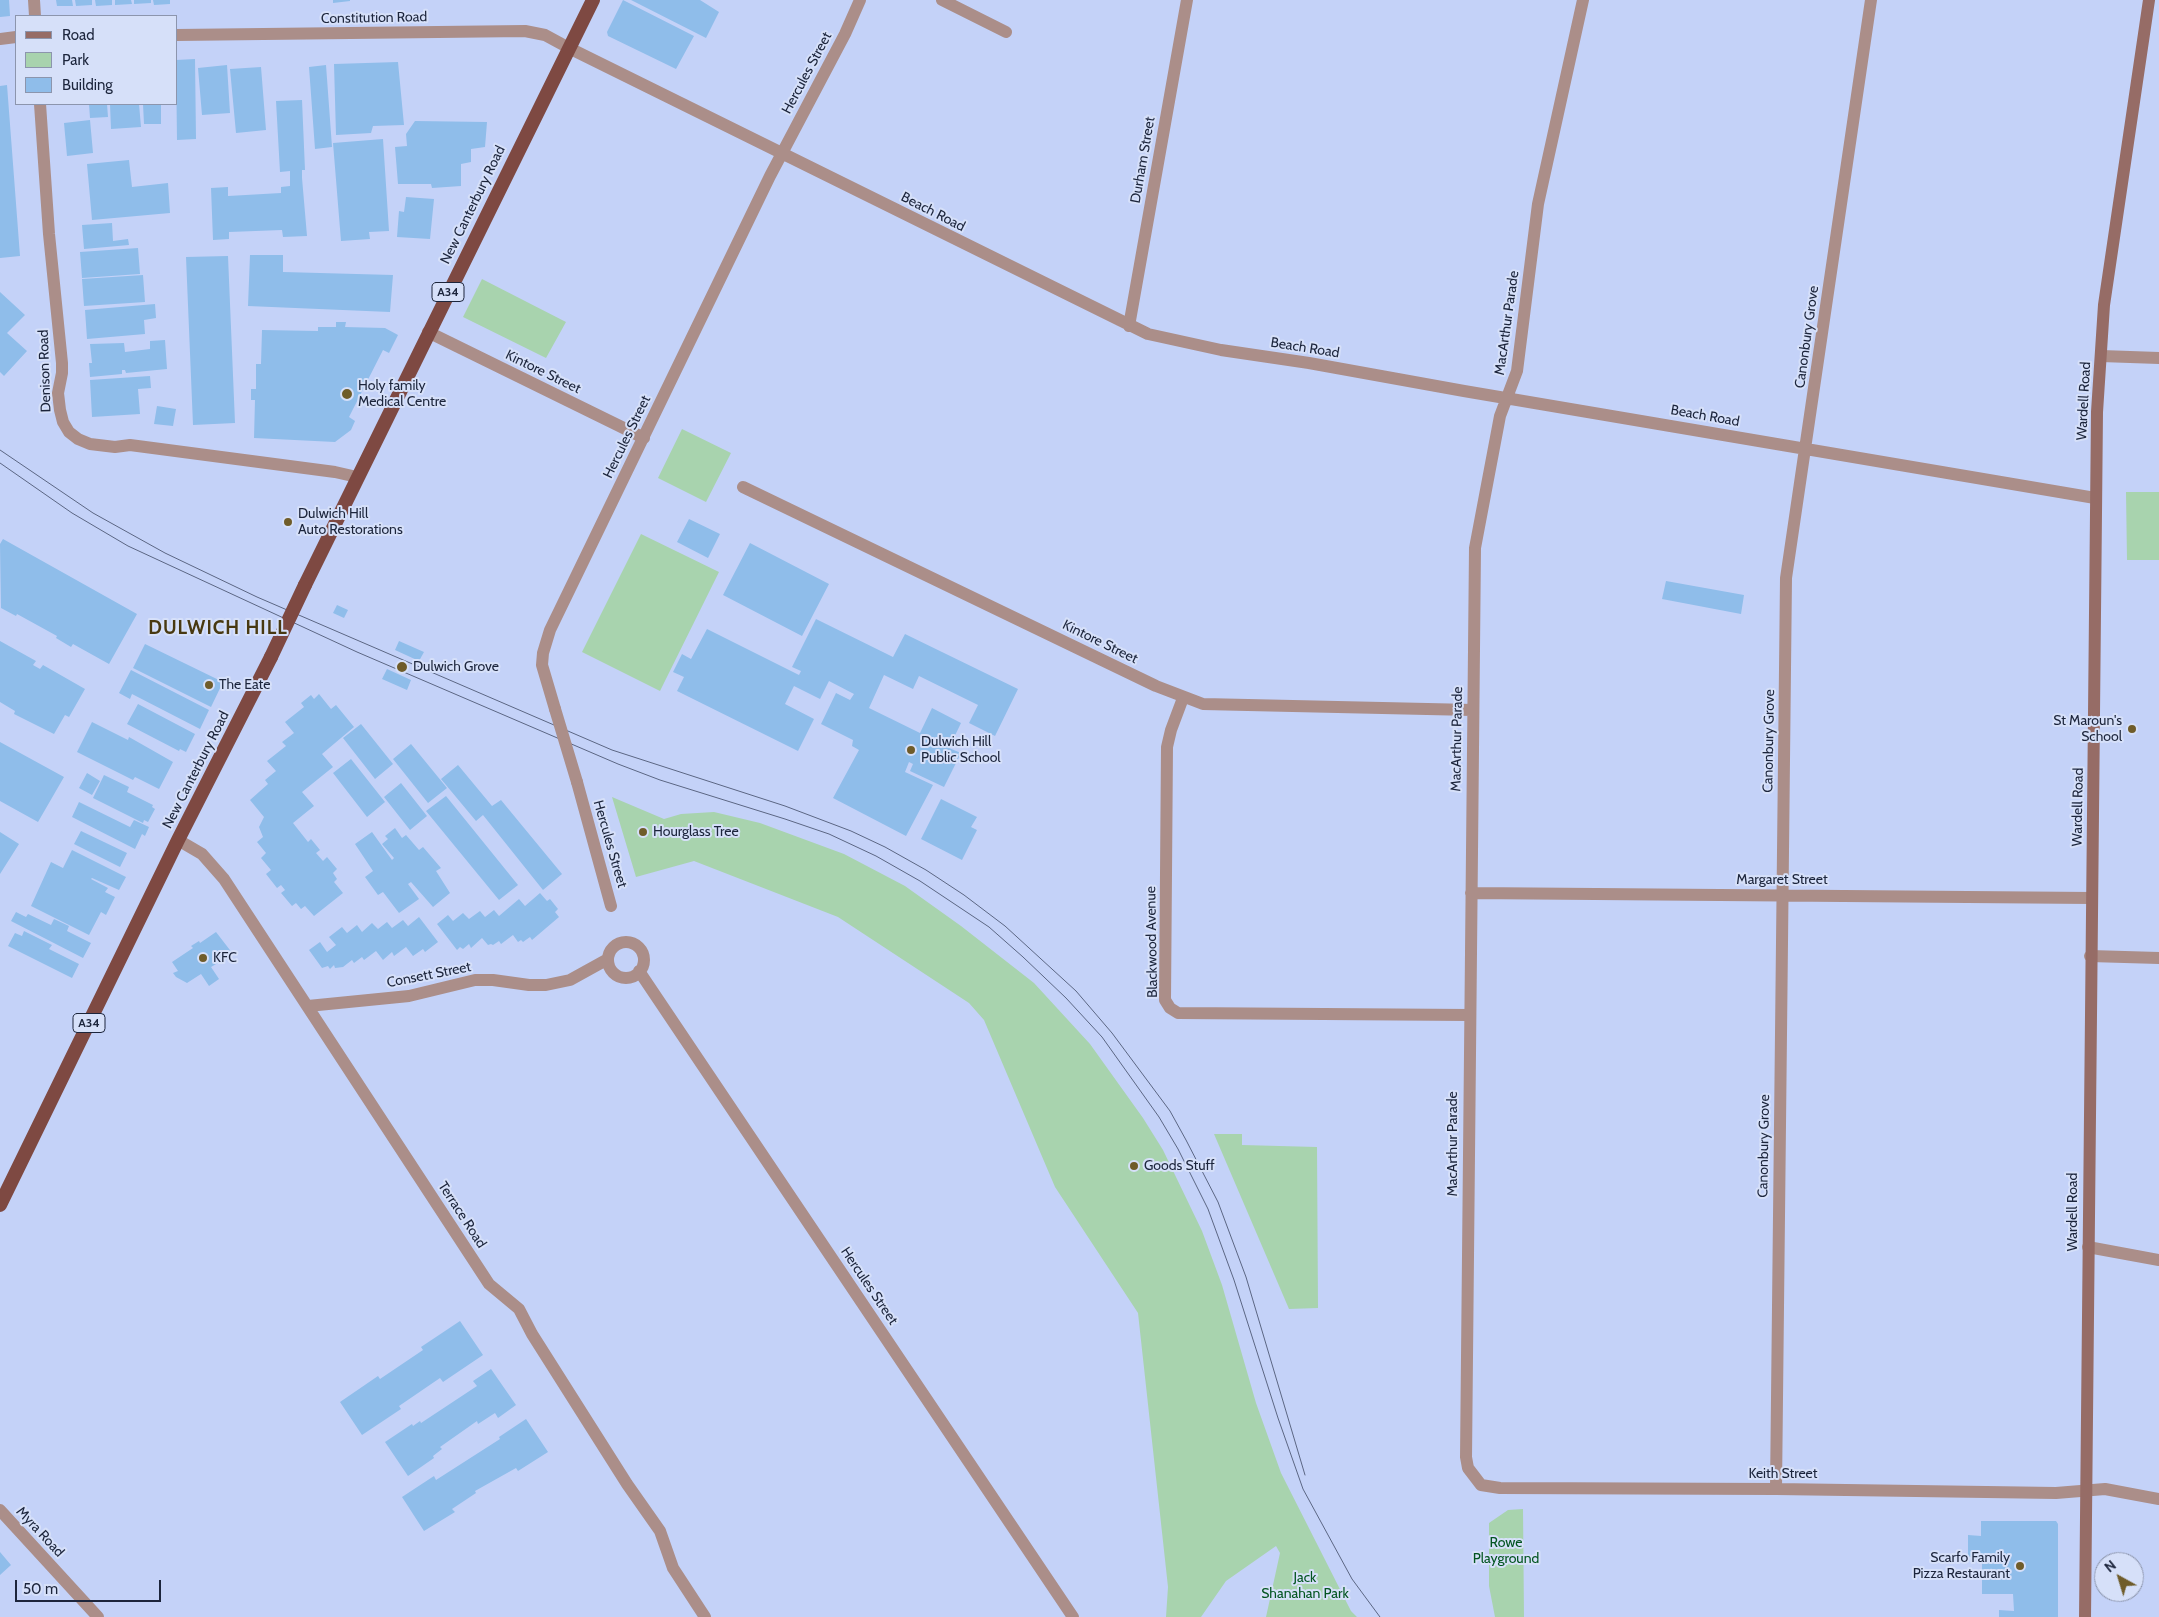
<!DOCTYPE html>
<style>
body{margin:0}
#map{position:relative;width:2159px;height:1617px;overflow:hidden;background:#c4d2f8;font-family:Cabin,sans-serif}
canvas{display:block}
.legend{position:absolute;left:15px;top:15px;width:162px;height:90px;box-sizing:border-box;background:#d6e0f9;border:1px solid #8c95ad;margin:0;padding:6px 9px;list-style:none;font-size:15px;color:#1c253c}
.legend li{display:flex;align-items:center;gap:10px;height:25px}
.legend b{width:25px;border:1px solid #8c95ad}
.north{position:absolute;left:2094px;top:1552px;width:50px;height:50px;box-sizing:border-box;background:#d6e0f9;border:1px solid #8c95ad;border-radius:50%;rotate:321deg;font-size:14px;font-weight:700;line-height:20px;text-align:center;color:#1c253c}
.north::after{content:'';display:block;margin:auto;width:18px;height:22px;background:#6f5c2a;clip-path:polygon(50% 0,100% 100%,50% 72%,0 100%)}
.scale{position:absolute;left:15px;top:1580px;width:146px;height:22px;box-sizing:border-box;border:2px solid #1c253c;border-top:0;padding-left:6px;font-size:15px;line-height:18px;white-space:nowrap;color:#1c253c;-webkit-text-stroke:4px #d6e0f9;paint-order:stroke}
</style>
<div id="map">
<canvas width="2159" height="1617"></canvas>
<ul class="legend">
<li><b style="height:6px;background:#966c66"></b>Road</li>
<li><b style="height:14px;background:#a8d3ae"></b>Park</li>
<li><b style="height:14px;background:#8fbdea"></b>Building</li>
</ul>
<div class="north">N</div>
<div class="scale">50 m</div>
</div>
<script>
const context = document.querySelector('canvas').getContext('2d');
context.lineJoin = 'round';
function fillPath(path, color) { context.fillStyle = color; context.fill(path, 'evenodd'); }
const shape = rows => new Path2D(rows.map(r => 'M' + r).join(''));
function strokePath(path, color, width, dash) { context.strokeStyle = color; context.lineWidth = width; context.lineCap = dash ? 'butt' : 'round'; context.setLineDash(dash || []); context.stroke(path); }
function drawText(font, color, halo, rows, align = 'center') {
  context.font = font + ' Cabin,sans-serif'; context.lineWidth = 4; context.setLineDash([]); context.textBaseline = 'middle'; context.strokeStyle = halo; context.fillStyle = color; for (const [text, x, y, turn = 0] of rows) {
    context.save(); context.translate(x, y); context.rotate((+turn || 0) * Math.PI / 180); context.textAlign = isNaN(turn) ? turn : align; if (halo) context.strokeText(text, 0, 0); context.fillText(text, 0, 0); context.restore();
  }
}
const green = shape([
 [482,279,566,322,546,358,463,317],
 [682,429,731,453,706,502,658,478],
 [2126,492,2159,492,2159,560,2127,560],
 [641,534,719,572,660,691,582,652],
 [612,797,664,819,681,814,714,812,760,823,844,854,905,886,961,926,1034,983,1090,1044,1143,1118,1163,1150,1202,1231,1222,1285,1256,1403,1281,1473,1351,1611,1357,1617,1266,1617,1280,1553,1276,1546,1226,1581,1201,1617,1166,1617,1168,1587,1138,1313,1055,1187,984,1020,969,1003,838,917,694,861,636,877],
 [1214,1134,1242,1134,1242,1145,1317,1147,1318,1308,1289,1309],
 [1523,1509,1524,1617,1495,1617,1489,1586,1489,1523,1508,1510]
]);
const building = shape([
 [0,0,9,0,10,16,0,17],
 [56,0,72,0,73,6,57,6],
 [75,0,92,0,92,5,76,6],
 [95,0,112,0,112,5,96,6],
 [115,0,131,0,132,4,115,5],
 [134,0,151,0,151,3,134,4],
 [153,0,170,0,170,4,154,5],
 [333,0,350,0,350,1,333,3],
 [623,0,694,36,676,69,608,36,607,32],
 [631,0,700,0,719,12,706,38],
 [195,59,196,139,177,140,176,60],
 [398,62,404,125,373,126,371,133,336,135,334,64],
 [227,65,230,113,202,115,198,68],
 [326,65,332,147,315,149,309,67],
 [261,67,266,130,236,133,230,69],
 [7,85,20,256,0,258,0,86],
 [302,100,305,170,302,170,302,178,307,236,283,237,282,230,229,232,229,239,213,240,211,188,228,187,228,196,281,193,281,187,290,186,290,171,280,172,276,101],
 [89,104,107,104,108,117,90,118],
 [110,104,139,104,141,127,111,129],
 [143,104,161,104,161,124,144,124],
 [90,120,93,153,67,156,64,123],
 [415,121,487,122,485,147,471,149,471,162,461,164,461,186,432,188,431,184,398,184,395,147,407,146,406,134],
 [383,139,389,231,369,232,370,239,341,241,333,143],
 [129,160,132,187,168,183,170,213,92,220,87,164],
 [406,197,434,199,430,239,397,237,399,211,404,212],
 [112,223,113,241,128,239,129,245,84,249,82,225],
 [138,248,140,274,82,278,80,252],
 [250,255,283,255,283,272,393,275,390,312,248,306],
 [228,256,235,423,193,425,186,257],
 [143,275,145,302,84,306,82,279],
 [0,292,25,315,7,333,27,351,4,376,0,372],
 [155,304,156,318,144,320,145,334,87,339,85,310],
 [336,322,346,322,345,327,385,328,398,335,389,353,383,350,349,417,355,421,351,430,335,442,254,438,255,400,251,400,251,389,256,389,256,364,261,364,262,330,318,331,318,327,336,327],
 [165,340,167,369,126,373,125,370,122,370,122,374,90,377,89,363,92,363,90,344,124,343,125,352,150,349,150,341],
 [150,376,151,388,138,389,140,414,92,417,90,380],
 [157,406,176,409,173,426,154,424],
 [689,519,720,534,708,558,677,542],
 [3,539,137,614,109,664,73,644,71,647,56,638,57,636,17,614,16,616,1,608,0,544],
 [750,543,829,584,802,636,723,595],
 [1666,581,1744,595,1741,614,1662,599],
 [337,605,348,610,344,618,333,613],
 [816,619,893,657,905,634,1018,689,995,736,969,723,978,705,919,676,913,689,884,675,869,708,920,733,932,708,961,723,949,748,961,753,944,787,910,771,913,764,909,762,905,772,933,785,906,836,833,798,859,750,852,746,853,740,821,724,836,693,850,700,854,694,829,681,820,699,794,686,785,704,814,719,798,751,677,691,684,677,673,672,682,654,691,659,707,629,799,675,801,671,792,667],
 [0,641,36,661,33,665,40,669,43,665,85,689,69,717,65,715,54,734,14,714,15,711,0,702],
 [399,641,424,652,419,661,395,650],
 [145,644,223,682,211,707,133,668],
 [387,669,411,680,407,690,382,679],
 [131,670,209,710,200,729,132,694,130,699,119,693],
 [319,694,331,709,336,705,354,727,322,754,333,767,302,792,314,806,293,823,308,842,311,839,320,850,316,853,323,861,327,857,337,869,333,873,337,879,334,882,343,893,314,916,305,906,301,909,296,903,292,906,281,893,285,890,281,885,277,888,266,874,271,870,261,858,266,853,257,842,263,837,259,827,264,817,250,800,268,784,265,780,276,771,267,761,286,746,282,742,294,733,285,722,304,707,301,703,311,695,314,699],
 [138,704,195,734,186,752,180,749,179,751,127,724],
 [92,722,128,740,129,737,173,762,159,789,135,777,133,780,77,752],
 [361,724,393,764,375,779,343,738],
 [0,742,64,777,38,822,0,801],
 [411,744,447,788,428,803,393,759],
 [351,759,385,802,367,817,333,773],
 [458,765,492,806,501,800,562,874,543,890,483,815,476,821,441,779],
 [87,773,100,781,92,795,79,788],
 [104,775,129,787,127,792,153,805,152,807,155,809,148,822,144,820,143,823,93,798],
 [401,783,427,816,410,830,384,797],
 [446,796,518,885,499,900,426,811],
 [941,799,977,817,971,827,977,830,962,860,921,839],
 [79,802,130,827,134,820,149,827,145,836,142,834,135,849,72,817],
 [395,828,402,838,406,835,419,850,423,847,441,868,436,871,450,893,433,907,411,882,408,884,419,899,399,913,383,892,378,895,365,877,373,871,355,844,372,832,392,860,394,858,382,844,388,839,385,836],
 [81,831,127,853,120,867,74,844],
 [0,832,19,844,0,874],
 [72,850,126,877,119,890,92,878,91,879,108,888,105,892,115,897,106,915,101,912,89,935,31,906,51,862,63,868],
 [540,893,547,901,550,899,558,909,555,912,559,917,532,940,530,937,523,942,521,940,518,942,513,935,501,944,499,941,493,945,491,944,488,945,482,938,471,948,469,944,463,949,460,947,457,950,437,924,448,915,453,921,463,913,469,919,480,911,485,917,494,910,499,916,519,899,525,906],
 [16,912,26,917,28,914,51,925,54,919,69,926,67,931,91,943,83,958,11,921],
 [419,917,438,942,425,952,423,949,413,956,406,947,394,956,392,952,383,960,376,951,364,960,362,957,354,963,352,960,343,967,335,968,334,965,330,969,328,966,322,968,309,950,320,942,327,952,336,945,329,937,342,927,347,933,357,925,362,932,372,923,378,929,387,922,392,928,403,920,408,926],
 [24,931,52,945,49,949,79,964,72,978,8,946,15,933,22,936],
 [216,932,233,954,211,967,219,979,209,986,201,974,187,983,176,977,173,973,178,971,172,962,193,948,191,946,199,941,200,943],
 [460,1321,483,1355,443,1382,440,1378,399,1406,401,1409,362,1435,340,1402,378,1376,380,1379,423,1350,421,1347],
 [491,1369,516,1405,498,1418,495,1413,478,1424,477,1421,440,1447,442,1449,433,1456,434,1458,408,1476,385,1442,412,1424,413,1426,420,1421,421,1423,477,1386,473,1381],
 [526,1419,548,1452,518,1471,516,1468,475,1491,476,1493,452,1509,455,1512,424,1531,402,1497,434,1476,436,1480,500,1439,499,1437],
 [1981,1521,2056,1521,2058,1524,2058,1617,1999,1617,1999,1610,2014,1611,2013,1594,1982,1594,1982,1557,1968,1557,1968,1535,1981,1536],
 [0,1552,11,1565,0,1575]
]);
const minor = shape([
 [34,0,35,16],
 [942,0,1006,32],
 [1583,0,1538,204,1517,371,1500,416,1475,548,1466,1457,1468,1468,1481,1485,1500,1488,1776,1489,2056,1493,2105,1489,2159,1499],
 [569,48,1148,334,1221,350,1309,363,1464,391,2095,498],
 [40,104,49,234,62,363,62,373,58,393,60,410,63,422,69,432,78,439,90,444,115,447,130,445,335,472,357,477],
 [1129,326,1187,0],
 [428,332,644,438],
 [2101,356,2159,358],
 [743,487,1156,686,1203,704,1472,710],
 [1183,698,1171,730,1167,747,1165,1000,1170,1008,1178,1013,1469,1015],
 [555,709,542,665,543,653,550,630,770,176,845,34,860,0],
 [577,782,611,906],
 [178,840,202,854,224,879,489,1284,519,1309,532,1334,627,1484,660,1531,673,1568,705,1617],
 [1471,893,2092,898],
 '608 960a18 18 0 1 1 36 0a18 18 0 1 1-36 0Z',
 [2090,956,2159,958],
 [639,971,1073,1617],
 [308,1006,409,996,475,980,493,980,529,985,546,985,570,980,608,959],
 [2088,1247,2159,1260],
 [1776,1489,1786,578,1871,0],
 [0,1510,98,1617]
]);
const tertiary = shape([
 [176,35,525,31,545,35,569,48],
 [0,39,16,37]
]);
const secondary = shape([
 [2085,1617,2097,412,2104,305,2149,0]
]);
const trunk = shape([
 [305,585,593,0],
 [0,1205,178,840,271,657]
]);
const tram = shape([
 [0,450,93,513,165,553,257,597,612,750,785,806,851,831,885,847,926,870,964,895,1005,926,1076,991,1112,1033,1170,1111,1186,1140,1218,1202,1246,1277,1305,1475],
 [0,463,72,513,128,546,357,652,618,764,660,780,785,819,829,834,876,856,920,881,989,927,1023,957,1066,998,1102,1037,1159,1117,1178,1149,1208,1209,1234,1280,1278,1418,1303,1489,1352,1579,1380,1617]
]);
const minorBridge = shape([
 [555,709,577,782]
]);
const trunkBridge = shape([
 [271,657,305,585]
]);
const markers = [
 [347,394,6,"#6f5c2a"],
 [288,522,5,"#6f5c2a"],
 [402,667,6,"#6f5c2a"],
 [209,685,5,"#6f5c2a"],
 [2132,729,5,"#6f5c2a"],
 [911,750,5,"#6f5c2a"],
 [643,832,5,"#6f5c2a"],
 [203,958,5,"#6f5c2a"],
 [1134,1166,5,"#6f5c2a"],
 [2020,1566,5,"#6f5c2a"]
];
const shields = [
 [448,292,32],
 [89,1023,32]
];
const shieldNames = [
 ["A34",448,292],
 ["A34",89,1023]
];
const streetNames = [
 ["Constitution Road",374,18,-1],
 ["Hercules Street",807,73,-62],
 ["Durham Street",1143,160,-80],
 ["New Canterbury Road",473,205,-64],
 ["Beach Road",933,212,27],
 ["MacArthur Parade",1507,323,-82],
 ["Canonbury Grove",1807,337,-82],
 ["Beach Road",1305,348,9],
 ["Denison Road",45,371,-92],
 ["Kintore Street",543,372,26],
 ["Wardell Road",2084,401,-87],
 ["Beach Road",1705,416,10],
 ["Hercules Street",627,437,-64],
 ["Kintore Street",1100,642,26],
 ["MacArthur Parade",1457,739,-89],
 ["Canonbury Grove",1769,741,-89],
 ["New Canterbury Road",196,770,-63],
 ["Wardell Road",2078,807,-89],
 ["Hercules Street",610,844,74],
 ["Margaret Street",1782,880],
 ["Blackwood Avenue",1152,942,-91],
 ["Consett Street",429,975,-11],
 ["MacArthur Parade",1453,1144,-90],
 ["Canonbury Grove",1764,1146,-89],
 ["Wardell Road",2073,1212,-90],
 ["Terrace Road",462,1215,57],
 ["Hercules Street",869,1286,56],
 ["Keith Street",1783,1474],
 ["Myra Road",40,1532,47]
];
const poiNames = [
 ["Holy family",358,386],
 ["Medical Centre",358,402],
 ["Dulwich Hill",298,514],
 ["Auto Restorations",298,530],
 ["Dulwich Grove",413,667],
 ["The Eate",219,685],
 ["St Maroun's",2122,721,"right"],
 ["School",2122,737,"right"],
 ["Dulwich Hill",921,742],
 ["Public School",921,758],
 ["Hourglass Tree",653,832],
 ["KFC",213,958],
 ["Goods Stuff",1144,1166],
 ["Scarfo Family",2010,1558,"right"],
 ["Pizza Restaurant",2010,1574,"right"]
];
const parkNames = [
 ["Rowe",1506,1543],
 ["Playground",1506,1559],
 ["Jack",1305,1578],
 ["Shanahan Park",1305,1594]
];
const districtNames = [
 ["DULWICH HILL",218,628]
];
fillPath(green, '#a8d3ae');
fillPath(building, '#8fbdea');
strokePath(minor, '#ab8e89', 12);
strokePath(tertiary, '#ab8e89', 12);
strokePath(secondary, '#966c66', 12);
strokePath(trunk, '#7e4942', 14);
strokePath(tram, '#5b6683', 1);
strokePath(minorBridge, '#ab8e89', 12);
strokePath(trunkBridge, '#7e4942', 14);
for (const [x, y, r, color] of markers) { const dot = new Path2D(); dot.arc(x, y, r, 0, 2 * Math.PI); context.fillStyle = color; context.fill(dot); strokePath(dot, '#d6e0f9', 2); }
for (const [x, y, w] of shields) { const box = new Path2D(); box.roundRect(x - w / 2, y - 9.5, w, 19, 4); context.fillStyle = '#d6e0f9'; context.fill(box); strokePath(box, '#1c253c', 1); }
drawText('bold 12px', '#1c253c', null, shieldNames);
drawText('14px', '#1c253c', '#d6e0f9', streetNames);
drawText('14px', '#1c253c', '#d6e0f9', poiNames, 'left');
drawText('14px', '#035521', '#d6e0f9', parkNames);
context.letterSpacing = '1px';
drawText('bold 19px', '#483911', '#d6e0f9', districtNames);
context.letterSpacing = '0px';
</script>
